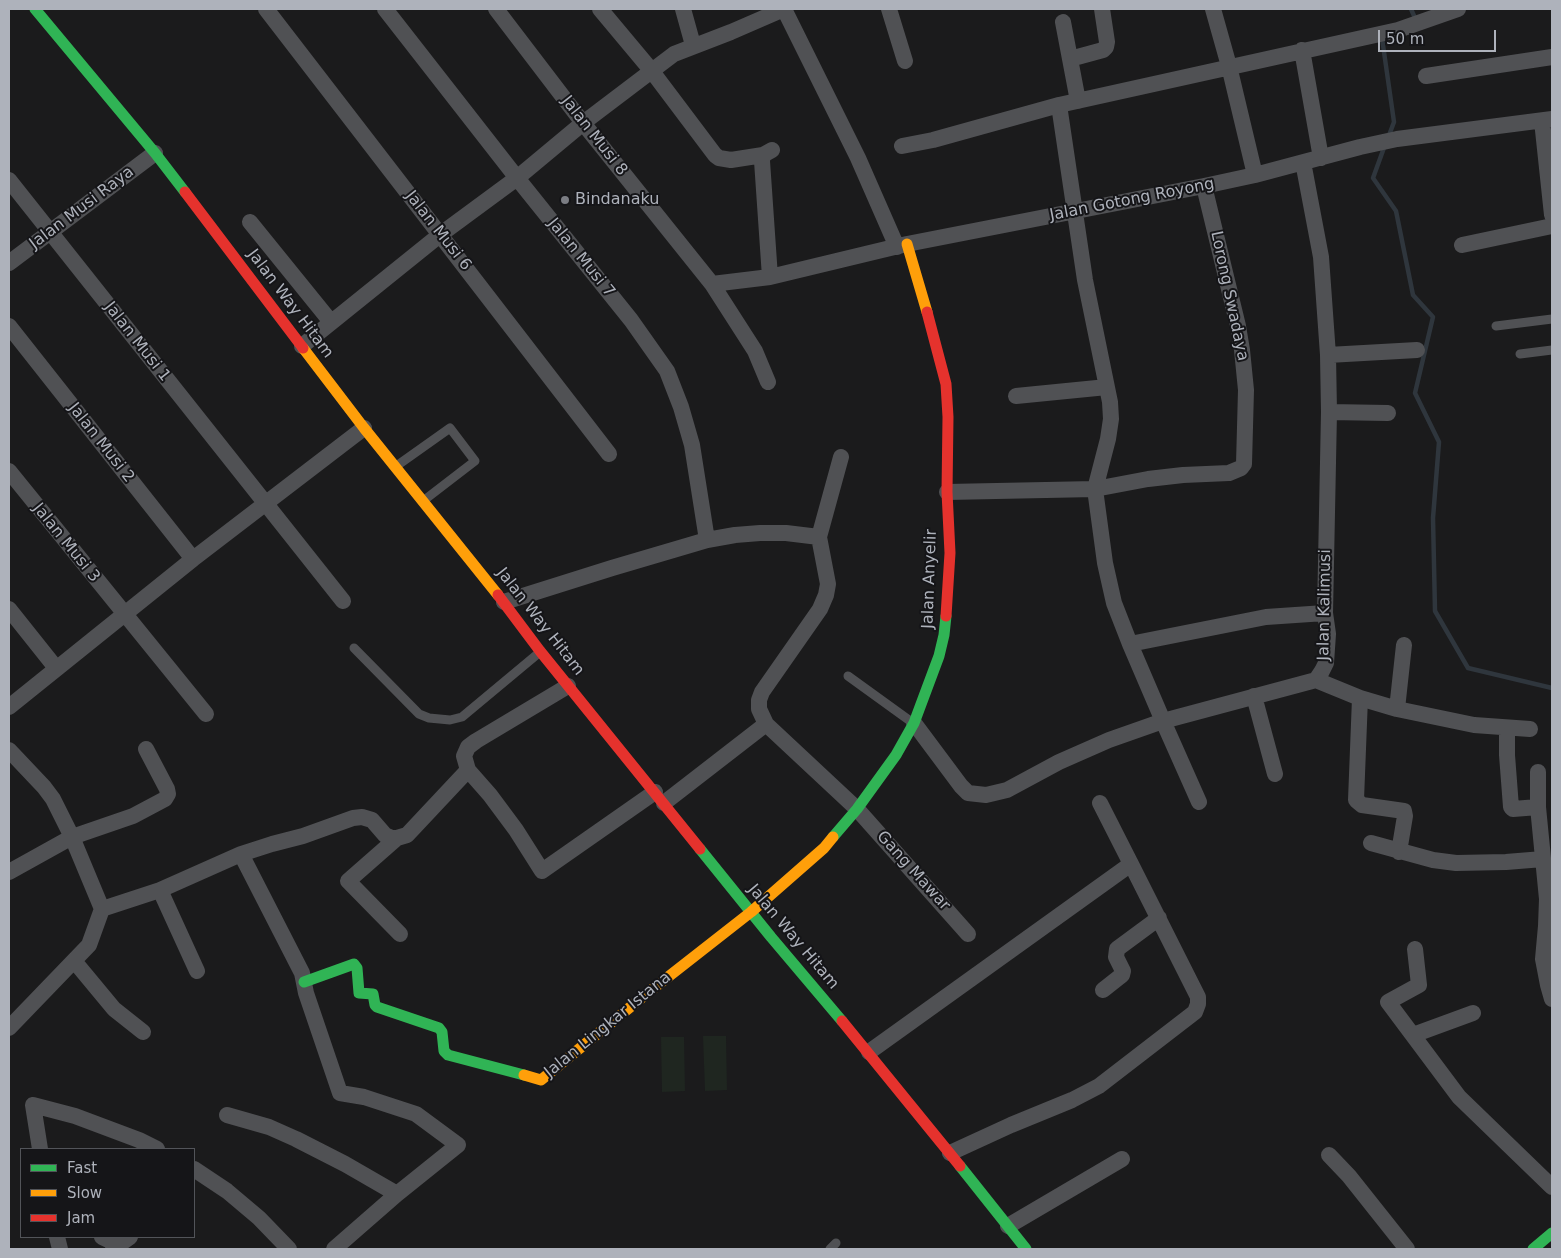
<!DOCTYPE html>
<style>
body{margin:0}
#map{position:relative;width:1561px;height:1258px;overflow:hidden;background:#1b1b1c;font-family:"DejaVu Sans",sans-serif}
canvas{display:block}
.frame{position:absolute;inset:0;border:10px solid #aeb2bb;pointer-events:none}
.legend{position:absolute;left:20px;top:1148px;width:175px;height:90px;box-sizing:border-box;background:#151518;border:1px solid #525459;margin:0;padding:6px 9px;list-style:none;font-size:15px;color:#aeb2bb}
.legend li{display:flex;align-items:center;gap:10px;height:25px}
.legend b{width:25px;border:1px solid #525459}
.scale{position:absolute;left:1378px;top:30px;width:118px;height:22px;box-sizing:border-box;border:2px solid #aeb2bb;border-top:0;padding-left:6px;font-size:15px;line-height:18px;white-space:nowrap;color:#aeb2bb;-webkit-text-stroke:4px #151518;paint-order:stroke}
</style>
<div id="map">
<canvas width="1561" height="1258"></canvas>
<div class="frame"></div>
<ul class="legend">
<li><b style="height:6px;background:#30b455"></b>Fast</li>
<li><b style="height:6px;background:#ff9f0a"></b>Slow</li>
<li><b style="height:6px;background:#e5322d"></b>Jam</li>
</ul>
<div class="scale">50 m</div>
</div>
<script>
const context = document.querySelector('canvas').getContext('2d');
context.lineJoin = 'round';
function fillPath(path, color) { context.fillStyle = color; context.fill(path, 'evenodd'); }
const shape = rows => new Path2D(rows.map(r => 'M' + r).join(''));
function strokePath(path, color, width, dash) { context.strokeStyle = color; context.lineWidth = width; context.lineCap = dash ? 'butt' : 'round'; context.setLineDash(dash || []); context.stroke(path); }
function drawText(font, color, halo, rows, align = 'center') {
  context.font = font + ' "DejaVu Sans",sans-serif'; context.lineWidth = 4; context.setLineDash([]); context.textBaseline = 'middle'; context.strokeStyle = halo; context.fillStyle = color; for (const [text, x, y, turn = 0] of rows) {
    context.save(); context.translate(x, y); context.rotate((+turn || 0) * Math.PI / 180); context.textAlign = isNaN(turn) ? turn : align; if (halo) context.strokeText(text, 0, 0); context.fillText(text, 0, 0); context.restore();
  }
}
const green = shape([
 [703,1036,726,1036,727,1090,705,1091],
 [661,1037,684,1037,685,1091,662,1092]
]);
const stream = shape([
 [1411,9,1415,18,1414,19],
 [1382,38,1394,122,1388,138],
 [1385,145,1373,178,1396,211,1413,295,1433,317,1415,393,1439,442,1433,518,1435,611,1468,668,1552,688]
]);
const lane = shape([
 [1496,326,1552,319],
 [1520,354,1552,350],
 [395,467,450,428,475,461,423,501],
 [354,648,419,714,429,718,450,720,462,717,540,652],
 [848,676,913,723],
 [830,1249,836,1243]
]);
const street = shape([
 [266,9,609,454],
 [385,9,517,178,631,320,667,371,681,407,692,445,707,540],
 [496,9,583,123,712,284,755,351,768,382],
 [600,9,651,70,715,155,719,158,731,160,763,155],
 [683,9,693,45],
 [784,9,858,158,897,247],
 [889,9,905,61],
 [1213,9,1229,66,1255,175],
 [1063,22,1078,101],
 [1302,50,1321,158],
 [1070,59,1103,50,1106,47,1107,42,1102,9],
 [1426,76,1552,57],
 [1059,105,1085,280,1110,402,1111,419,1108,439,1095,489,1105,563,1114,603,1130,644,1163,721,1199,802],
 [1542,121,1552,215],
 [902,146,933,140,1059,105,1398,30,1458,9],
 [9,180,343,601],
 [250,222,331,322],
 [1462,245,1552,226],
 [9,263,155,153],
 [770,277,762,161,763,155,772,150],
 [712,284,770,277,907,244,1204,186,1255,175,1360,147,1397,139,1552,119],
 [9,326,193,559],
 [302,346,441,234,517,178,583,123,674,54,731,32,784,9],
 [1328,355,1417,350],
 [1016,396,1107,387],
 [1329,412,1388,413],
 [9,471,206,714],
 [947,492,1095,489,1148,479,1183,475,1229,473,1241,468,1244,464,1246,390,1242,350,1238,326,1204,186],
 [819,537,841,457],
 [504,602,612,568,707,540,735,535,760,533,786,533,819,537,828,584,826,595,820,609,762,692,759,700,759,709,766,724,857,809,968,934],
 [9,609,56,668],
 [1130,644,1266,617,1325,613],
 [1316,680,1360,698,1397,709,1474,725,1530,729],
 [1254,696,1275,774],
 [1360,698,1356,800,1362,805,1404,811,1405,816,1399,852],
 [9,707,193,559,364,428],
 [1397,709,1404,645],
 [914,723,961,786,968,793,986,795,1007,790,1059,762,1109,740,1163,721,1316,680,1322,671,1326,663,1328,634,1325,613,1329,412,1328,355,1321,257,1303,162],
 [1507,728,1507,755,1511,807,1513,809,1538,807],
 [9,750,44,787,53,799,72,837,102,909,160,890,241,854,272,844,303,836,353,818,362,817,372,820,385,835,392,838,397,838,407,835,468,770,464,756,468,747,476,741,568,686],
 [468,770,490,795,516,830,542,871,655,792],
 [1538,772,1538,807,1547,899,1546,926,1543,959,1548,985,1552,999],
 [664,803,766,724],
 [1100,803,1131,864],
 [397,838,348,881,400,934],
 [1371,843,1433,860,1456,863,1506,862,1543,859],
 [241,854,302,973,306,993,340,1093,364,1097,416,1114,458,1145,397,1194,334,1249],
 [9,872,72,837,133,816,165,799,168,794,167,789,146,749],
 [160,890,197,971],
 [1415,949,1419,985,1388,1002,1459,1097,1552,1187],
 [75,962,114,1009,143,1032],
 [1103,990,1122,975,1123,971,1116,957,1117,949,1159,918],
 [9,1028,89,945,102,909],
 [1413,1035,1473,1013],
 [869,1052,1131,864,1198,997,1198,1004,1195,1012,1099,1086,1072,1100,1011,1125,950,1153],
 [227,1115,269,1127,296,1139,345,1164,397,1194],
 [40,1149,33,1105,75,1116,139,1140,157,1149],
 [1329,1155,1349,1176,1407,1249],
 [194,1169,227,1191,259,1218,289,1249],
 [1008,1226,1122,1159],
 [57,1237,60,1249],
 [102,1237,119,1245],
 [113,1249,130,1237]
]);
const fast = shape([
 [35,9,155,153,185,192],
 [833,837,857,809,896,755,914,723,939,656,944,635,946,616],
 [700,849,771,937,842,1021],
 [304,982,354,964,357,968,359,993,373,994,375,1005,377,1007,439,1028,442,1032,444,1051,448,1055,524,1075],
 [960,1166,1026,1249],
 [1533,1249,1552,1233]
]);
const slow = shape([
 [907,244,927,312],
 [303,348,364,428,498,595],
 [524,1075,541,1080,645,995,751,912,824,848,833,837]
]);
const jam = shape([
 [185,192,303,348],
 [927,312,946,384,948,417,947,492,950,553,946,616],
 [498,595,540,651,700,849],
 [842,1021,960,1166]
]);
const markers = [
 [565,200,5,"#7b7d83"]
];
const streetNames = [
 ["Jalan Musi 8",594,136,52],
 ["Jalan Gotong Royong",1132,200,-11],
 ["Jalan Musi Raya",82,208,-37],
 ["Jalan Musi 6",438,231,52],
 ["Jalan Musi 7",581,258,51],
 ["Lorong Swadaya",1229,296,78],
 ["Jalan Way Hitam",290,304,53],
 ["Jalan Musi 1",137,342,52],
 ["Jalan Musi 2",101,443,52],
 ["Jalan Musi 3",66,543,51],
 ["Jalan Anyelir",930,579,-88],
 ["Jalan Kalimusi",1325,605,-89],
 ["Jalan Way Hitam",540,622,52],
 ["Gang Mawar",913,871,48],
 ["Jalan Way Hitam",793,937,50],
 ["Jalan Lingkar Istana",608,1025,-39]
];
const poiNames = [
 ["Bindanaku",575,200]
];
fillPath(green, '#1f2620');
strokePath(stream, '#2f363d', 4.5);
strokePath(lane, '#505154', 9);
strokePath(street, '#505154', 16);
strokePath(fast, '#30b455', 11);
strokePath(slow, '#ff9f0a', 11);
strokePath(jam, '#e5322d', 11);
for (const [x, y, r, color] of markers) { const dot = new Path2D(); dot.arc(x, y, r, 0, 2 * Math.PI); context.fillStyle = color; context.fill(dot); strokePath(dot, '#151518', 2); }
drawText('16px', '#aeb2bb', '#151518', streetNames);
drawText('16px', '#aeb2bb', '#151518', poiNames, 'left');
</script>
